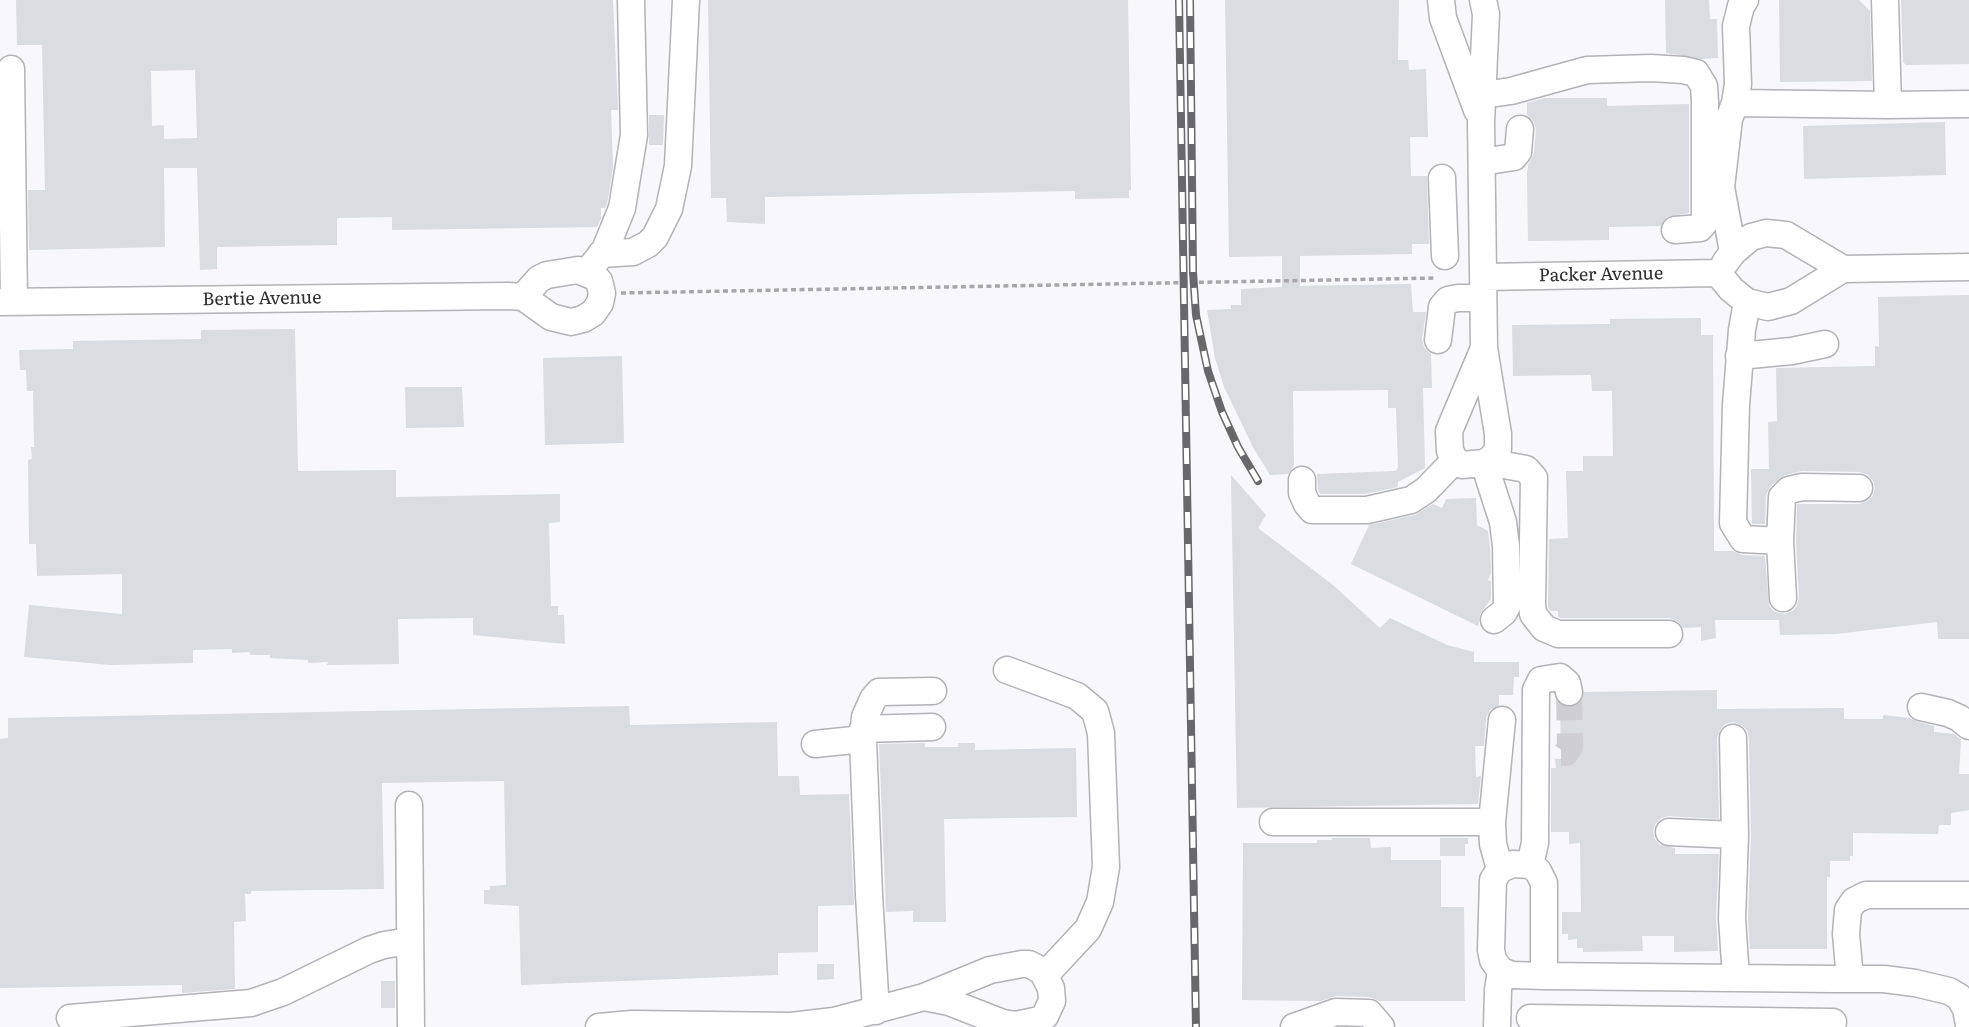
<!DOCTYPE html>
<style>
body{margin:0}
canvas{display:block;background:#f7f7fc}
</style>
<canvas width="1969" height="1027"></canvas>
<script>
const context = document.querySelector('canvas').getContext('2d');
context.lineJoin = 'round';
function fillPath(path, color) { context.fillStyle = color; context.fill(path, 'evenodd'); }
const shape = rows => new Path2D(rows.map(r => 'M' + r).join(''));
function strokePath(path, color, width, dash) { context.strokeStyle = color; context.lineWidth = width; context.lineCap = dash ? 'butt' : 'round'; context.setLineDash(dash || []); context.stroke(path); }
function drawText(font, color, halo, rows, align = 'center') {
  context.font = font + ' Literata,serif'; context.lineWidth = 5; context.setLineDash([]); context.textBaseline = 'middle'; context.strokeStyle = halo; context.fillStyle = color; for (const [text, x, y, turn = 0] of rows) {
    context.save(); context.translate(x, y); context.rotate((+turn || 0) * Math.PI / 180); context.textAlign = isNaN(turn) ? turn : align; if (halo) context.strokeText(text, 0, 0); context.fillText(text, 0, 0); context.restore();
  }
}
const building = shape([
 [16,0,613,0,618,110,611,110,613,167,607,204,605,208,601,208,601,218,597,227,392,230,392,217,337,218,337,245,217,247,217,269,200,270,197,168,164,168,165,247,29,250,28,190,45,190,42,45,17,45],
 [195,70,197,138,164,139,164,125,152,126,151,71],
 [708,0,1128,0,1131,190,1129,190,1129,198,1075,199,1075,191,765,197,765,224,727,222,726,198,711,198],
 [1225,0,1399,0,1398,60,1408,60,1409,70,1426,69,1428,137,1410,137,1411,176,1427,176,1429,244,1412,244,1412,254,1300,256,1300,286,1411,284,1413,312,1426,312,1422,339,1424,347,1431,354,1432,388,1423,388,1425,468,1398,482,1398,487,1365,494,1320,494,1318,490,1317,474,1396,471,1398,467,1396,408,1388,408,1388,390,1293,391,1294,466,1288,474,1270,475,1254,449,1224,387,1215,358,1207,310,1231,309,1231,305,1241,305,1241,289,1282,287,1282,256,1229,257],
 [1665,0,1709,0,1710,19,1717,19,1718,58,1702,59,1666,53],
 [1779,0,1859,0,1870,11,1872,81,1780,82],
 [1901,0,1969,0,1969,64,1906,65,1903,62],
 [1544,98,1607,98,1607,106,1689,104,1689,213,1667,217,1660,226,1609,227,1609,240,1528,241,1527,174,1528,165,1534,153,1536,130,1534,122,1527,115,1527,103],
 [649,115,664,115,663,145,649,145],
 [1945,122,1946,175,1804,179,1803,126],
 [1969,295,1969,639,1938,639,1937,622,1836,634,1780,635,1779,620,1715,620,1716,638,1701,641,1701,627,1683,628,1677,621,1670,618,1561,618,1558,617,1558,611,1551,611,1548,608,1549,539,1568,538,1566,471,1583,471,1583,456,1613,456,1612,391,1592,391,1591,375,1513,376,1512,325,1610,324,1610,319,1701,318,1701,335,1713,335,1714,551,1733,551,1742,555,1765,556,1769,606,1775,612,1785,614,1792,611,1797,606,1799,598,1796,541,1797,504,1859,504,1867,501,1872,497,1875,488,1873,481,1868,475,1859,472,1802,471,1785,475,1771,486,1766,495,1765,524,1752,524,1751,469,1769,469,1768,422,1777,421,1776,368,1875,366,1875,346,1879,347,1878,297],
 [295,329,298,471,396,470,396,497,560,494,560,522,549,523,551,606,558,606,558,615,564,615,565,644,473,635,473,618,398,619,399,664,327,665,328,662,308,663,308,660,270,658,270,655,250,655,250,652,232,653,232,649,193,650,193,663,110,665,24,657,29,605,122,614,122,574,37,576,36,544,29,544,28,460,32,459,31,447,34,447,33,391,27,391,26,370,20,370,19,350,73,349,73,341,201,339,201,330],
 [622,356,624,443,545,445,543,358],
 [405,387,462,387,464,427,406,428],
 [1231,475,1266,515,1258,528,1333,585,1380,628,1390,618,1447,645,1474,652,1474,662,1519,662,1519,677,1514,677,1513,695,1499,695,1499,705,1490,710,1486,718,1484,746,1475,746,1476,777,1481,776,1478,804,1237,808],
 [1476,498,1477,525,1488,531,1490,547,1491,573,1488,580,1491,581,1491,599,1480,614,1478,626,1351,564,1369,525,1415,515,1433,504,1442,508,1446,499],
 [1717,690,1717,709,1844,708,1844,719,1883,719,1883,715,1910,718,1918,722,1934,726,1934,732,1954,734,1961,739,1959,774,1969,774,1969,810,1951,813,1951,825,1939,825,1938,834,1853,833,1853,856,1850,856,1850,861,1830,861,1830,877,1827,877,1827,949,1750,949,1748,918,1751,835,1749,738,1747,730,1741,725,1733,722,1725,724,1720,730,1717,738,1719,819,1669,816,1662,818,1656,823,1653,832,1655,839,1660,845,1675,848,1675,854,1719,854,1716,917,1718,951,1674,952,1674,936,1642,936,1643,951,1583,952,1583,948,1577,948,1577,939,1568,940,1568,934,1562,934,1562,912,1581,912,1580,843,1569,844,1569,832,1551,832,1551,768,1556,768,1555,759,1561,759,1560,704,1572,707,1579,704,1584,692],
 [629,706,630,725,777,722,778,776,799,776,800,795,849,794,854,905,818,906,818,952,778,953,778,975,521,985,519,906,484,904,484,890,490,890,490,886,506,885,504,781,382,783,384,889,251,891,251,894,245,894,246,921,234,922,235,989,182,993,182,985,0,988,0,739,8,738,8,718],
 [925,743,925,747,958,747,958,743,975,743,975,750,1076,748,1077,817,944,819,946,922,913,922,913,911,886,912,879,744],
 [1332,838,1370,838,1371,848,1391,847,1391,860,1441,860,1441,907,1464,907,1465,1001,1379,1001,1369,997,1336,996,1321,1001,1242,1000,1243,843,1317,843,1317,840,1332,840],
 [1440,838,1468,838,1468,844,1465,844,1465,856,1440,856],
 [817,964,834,964,834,979,817,980],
 [381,981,395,981,395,1008,381,1008]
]);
const minorTunnel = shape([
 [1561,753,1566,753,1570,747,1569,692]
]);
const path = shape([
 [621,293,1436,278]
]);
const minor = shape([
 [1441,0,1443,18,1477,110],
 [1483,0,1486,14,1481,122,1484,348,1498,434,1498,449,1492,458,1484,463,1462,465,1455,460,1450,451,1449,431,1484,348],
 [1885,0,1888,105],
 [11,69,14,302],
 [1483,95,1511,91,1587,70,1651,68,1683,70,1696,73,1704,86,1705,102,1705,222,1700,228,1675,230],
 [1735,103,1888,105,1969,104],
 [1482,162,1514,157,1518,152,1520,129],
 [1442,178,1445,256],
 [1733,252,1721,187,1729,119,1735,103,1738,84,1736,26,1741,6,1745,0],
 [601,254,633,252,648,244,655,237,669,209,678,166,686,0],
 [1725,263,1733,252,1751,237,1766,233,1786,235,1843,269],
 [592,266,605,250,622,208,634,135,631,0],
 [1718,273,1731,289,1747,302,1768,307,1791,301,1843,269,1969,267],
 [1483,277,1718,273],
 [0,302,508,296,523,297,551,317,571,322,583,319,593,313,600,303,602,293,599,281,595,277,578,270,547,275,539,279,523,297],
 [1747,302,1742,330,1736,405,1733,523,1743,539,1780,541,1783,598],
 [1438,340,1442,307,1448,300,1458,298,1483,298],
 [1739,356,1792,351,1825,344],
 [1492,458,1504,465,1526,469,1534,478,1532,604,1533,614,1544,628,1558,634,1669,634],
 [1484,463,1503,522,1506,546,1507,606,1504,612,1494,620],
 [1302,480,1302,493,1307,504,1312,510,1367,510,1411,500,1426,490,1455,460],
 [1780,541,1782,497,1789,490,1802,487,1859,488],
 [1007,670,1077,696,1095,711,1101,733,1106,867,1100,902,1088,929,1045,975],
 [1921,707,1948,713,1959,718,1969,726],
 [863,729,932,727],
 [1733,738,1735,835,1732,918,1736,978],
 [815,744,863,739],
 [409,805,411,1027],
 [1273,822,1492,822],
 [1669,832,1735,835],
 [1530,865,1535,843,1536,690,1541,680,1560,677,1567,683,1569,692],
 [1500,869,1493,844,1492,822,1502,720],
 [1544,976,1544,883,1538,871,1530,865,1513,864,1500,869,1493,880,1491,950,1493,960,1501,971,1512,975,1544,976,1833,979,1884,979,1915,983,1949,991,1959,997,1966,1009,1969,1025],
 [1850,979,1846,934,1848,910,1854,901,1866,895,1969,895],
 [876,1011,869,895,863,739,865,717,873,699,879,692,933,691],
 [70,1018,251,1003,283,992,369,950,384,945,410,941],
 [1530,1018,1833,1022],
 [599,1027,632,1024,791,1026,834,1021,924,997,990,970,1022,964,1029,964,1042,971,1051,988,1052,1001,1045,1016,1039,1020,1016,1025,1003,1023,949,1002,924,997],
 [1294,1027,1336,1012,1369,1013,1381,1027],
 [1497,1027,1498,990,1501,971]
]);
const rail = shape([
 [1179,0,1196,1027],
 [1190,0,1193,272,1196,315,1208,371,1222,412,1238,447,1258,481]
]);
const streetNames = [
 ["Packer Avenue",1601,275,-1],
 ["Bertie Avenue",262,299,-1]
];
fillPath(building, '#d9dce0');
strokePath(minorTunnel, '#cfcfd3', 26, [26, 13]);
strokePath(minor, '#b2b2b7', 29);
strokePath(path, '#a7a7ab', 3.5, [5, 3.5]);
strokePath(minor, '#fff', 26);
strokePath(rail, '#68686b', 8);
strokePath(rail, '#fff', 5, [16]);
drawText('18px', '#2e2e30', '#fff', streetNames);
</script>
